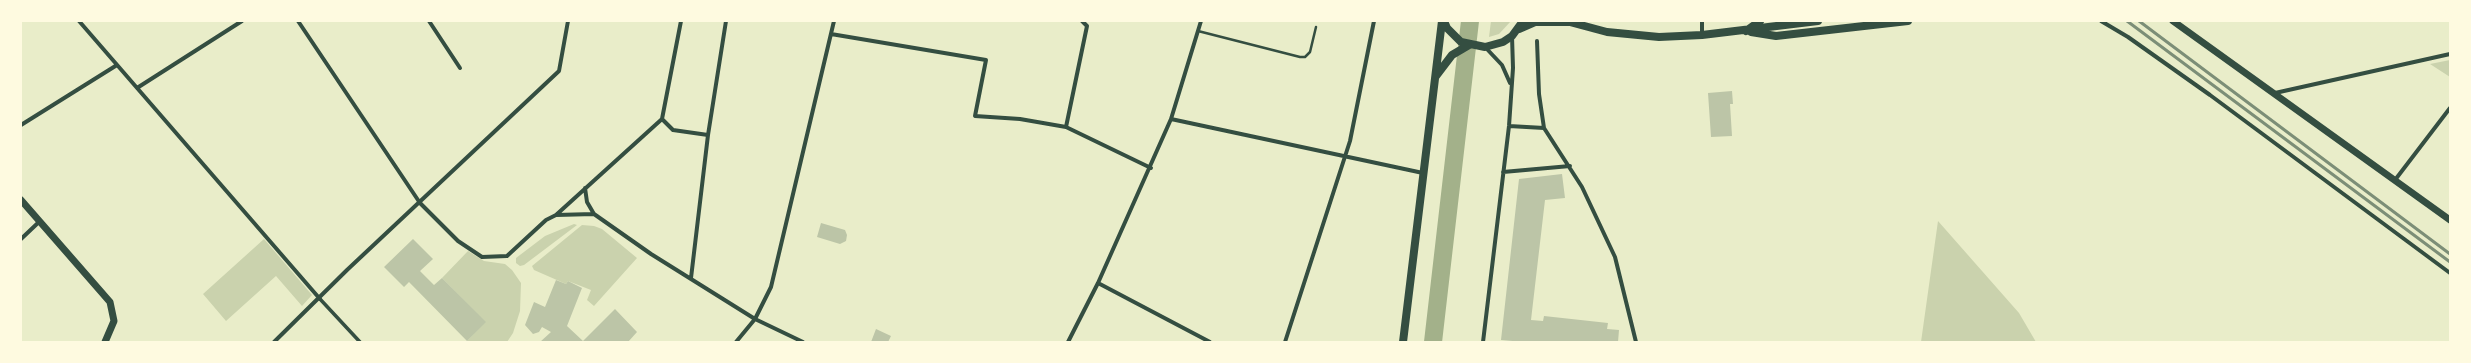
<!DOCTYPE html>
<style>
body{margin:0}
#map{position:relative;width:2471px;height:363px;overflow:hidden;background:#e9edc9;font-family:"Roboto Serif",serif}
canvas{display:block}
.frame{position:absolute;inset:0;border:22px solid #fefae0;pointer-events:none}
</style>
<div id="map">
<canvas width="2471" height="363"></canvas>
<div class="frame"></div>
</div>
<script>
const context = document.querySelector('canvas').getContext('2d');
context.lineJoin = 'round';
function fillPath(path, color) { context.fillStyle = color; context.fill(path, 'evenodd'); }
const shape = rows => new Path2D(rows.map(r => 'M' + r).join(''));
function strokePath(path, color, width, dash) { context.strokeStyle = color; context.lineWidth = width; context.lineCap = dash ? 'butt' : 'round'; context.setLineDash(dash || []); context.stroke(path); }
const green = shape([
 [1491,21,1511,21,1499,34,1489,37],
 [2450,60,2450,77,2430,64],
 [1938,221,2019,313,2036,342,1921,342],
 [574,224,577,225,524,265,520,266,516,263,516,258,545,236],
 [582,225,594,226,602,229,637,258,594,306,587,300,591,290,568,281,566,284,534,270,532,266],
 [264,239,312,295,302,306,276,276,226,321,203,294],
 [468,251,484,261,505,264,512,270,521,283,520,311,513,333,507,342,466,342,485,322,442,278]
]);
const river = shape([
 [1433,342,1470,21]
]);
const building = shape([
 [1732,91,1733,104,1730,104,1732,136,1711,137,1708,93],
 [1562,174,1565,198,1545,200,1531,320,1543,321,1544,316,1608,323,1607,329,1619,330,1618,342,1524,342,1501,340,1519,179],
 [821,223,845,230,847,235,846,241,840,244,817,237],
 [413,239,433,259,420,271,434,285,442,278,486,322,467,341,409,282,404,287,384,267],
 [556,280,566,284,568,281,582,288,567,326,583,341,615,309,637,332,628,342,540,342,551,332,542,327,539,332,533,334,525,325,534,302,545,307],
 [876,329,891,336,888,342,871,342]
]);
const service = shape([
 [1198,31,1300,57,1305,57,1310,52,1316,27]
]);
const pedestrian = shape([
 [320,299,360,342]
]);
const minor = shape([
 [79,21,320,299],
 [298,21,420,203,458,241,482,257,507,256,546,220,556,215,594,214,651,254,755,319,803,342],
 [429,21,460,68],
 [2101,21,2128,37,2210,95,2450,273],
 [831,34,986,60,975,116,1020,119,1066,127,1087,26,1082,21],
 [1702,35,1702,21],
 [1537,41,1539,94,1544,128,1582,187,1615,257,1636,342],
 [1485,47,1502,65,1510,83],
 [137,88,242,21],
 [2275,93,2450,54],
 [662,119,673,130,708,135],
 [1171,119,1423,173],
 [21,125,117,65],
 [1509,126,1544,128],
 [1066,127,1151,168],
 [1503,172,1570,166],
 [2395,180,2450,108],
 [585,188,587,202,594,214],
 [556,215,662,119,681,21],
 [21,239,40,221],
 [691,278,708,135,726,21],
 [1098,283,1210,342],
 [274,342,347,270,559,71,568,21],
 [736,342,755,319,771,287,834,21],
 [1068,342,1098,283,1171,119,1201,21],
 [1285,342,1350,141,1374,21],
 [1483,342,1509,126,1513,68,1512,36]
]);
const secondary = shape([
 [2173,21,2450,220],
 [21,200,110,302,114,321,105,342]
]);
const primary = shape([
 [1444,21,1447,28,1461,42,1485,47,1503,42,1512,36,1523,21],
 [1566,21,1607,32,1659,37,1702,35,1818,21],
 [1519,29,1535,22,1569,22],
 [1746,31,1760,21],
 [1751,32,1776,36,1908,21],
 [1436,76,1452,55,1469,45],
 [1403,342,1442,21]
]);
const rail = shape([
 [2127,21,2450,262],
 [2139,21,2450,254]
]);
fillPath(green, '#cad2ad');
strokePath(river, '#a3b18a', 18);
fillPath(building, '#bcc5a7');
strokePath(service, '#344e41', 2.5);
strokePath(pedestrian, '#344e41', 3.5);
strokePath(minor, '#344e41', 4);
strokePath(secondary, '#344e41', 7);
strokePath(primary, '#344e41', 8);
strokePath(rail, '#7c8e77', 3);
</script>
